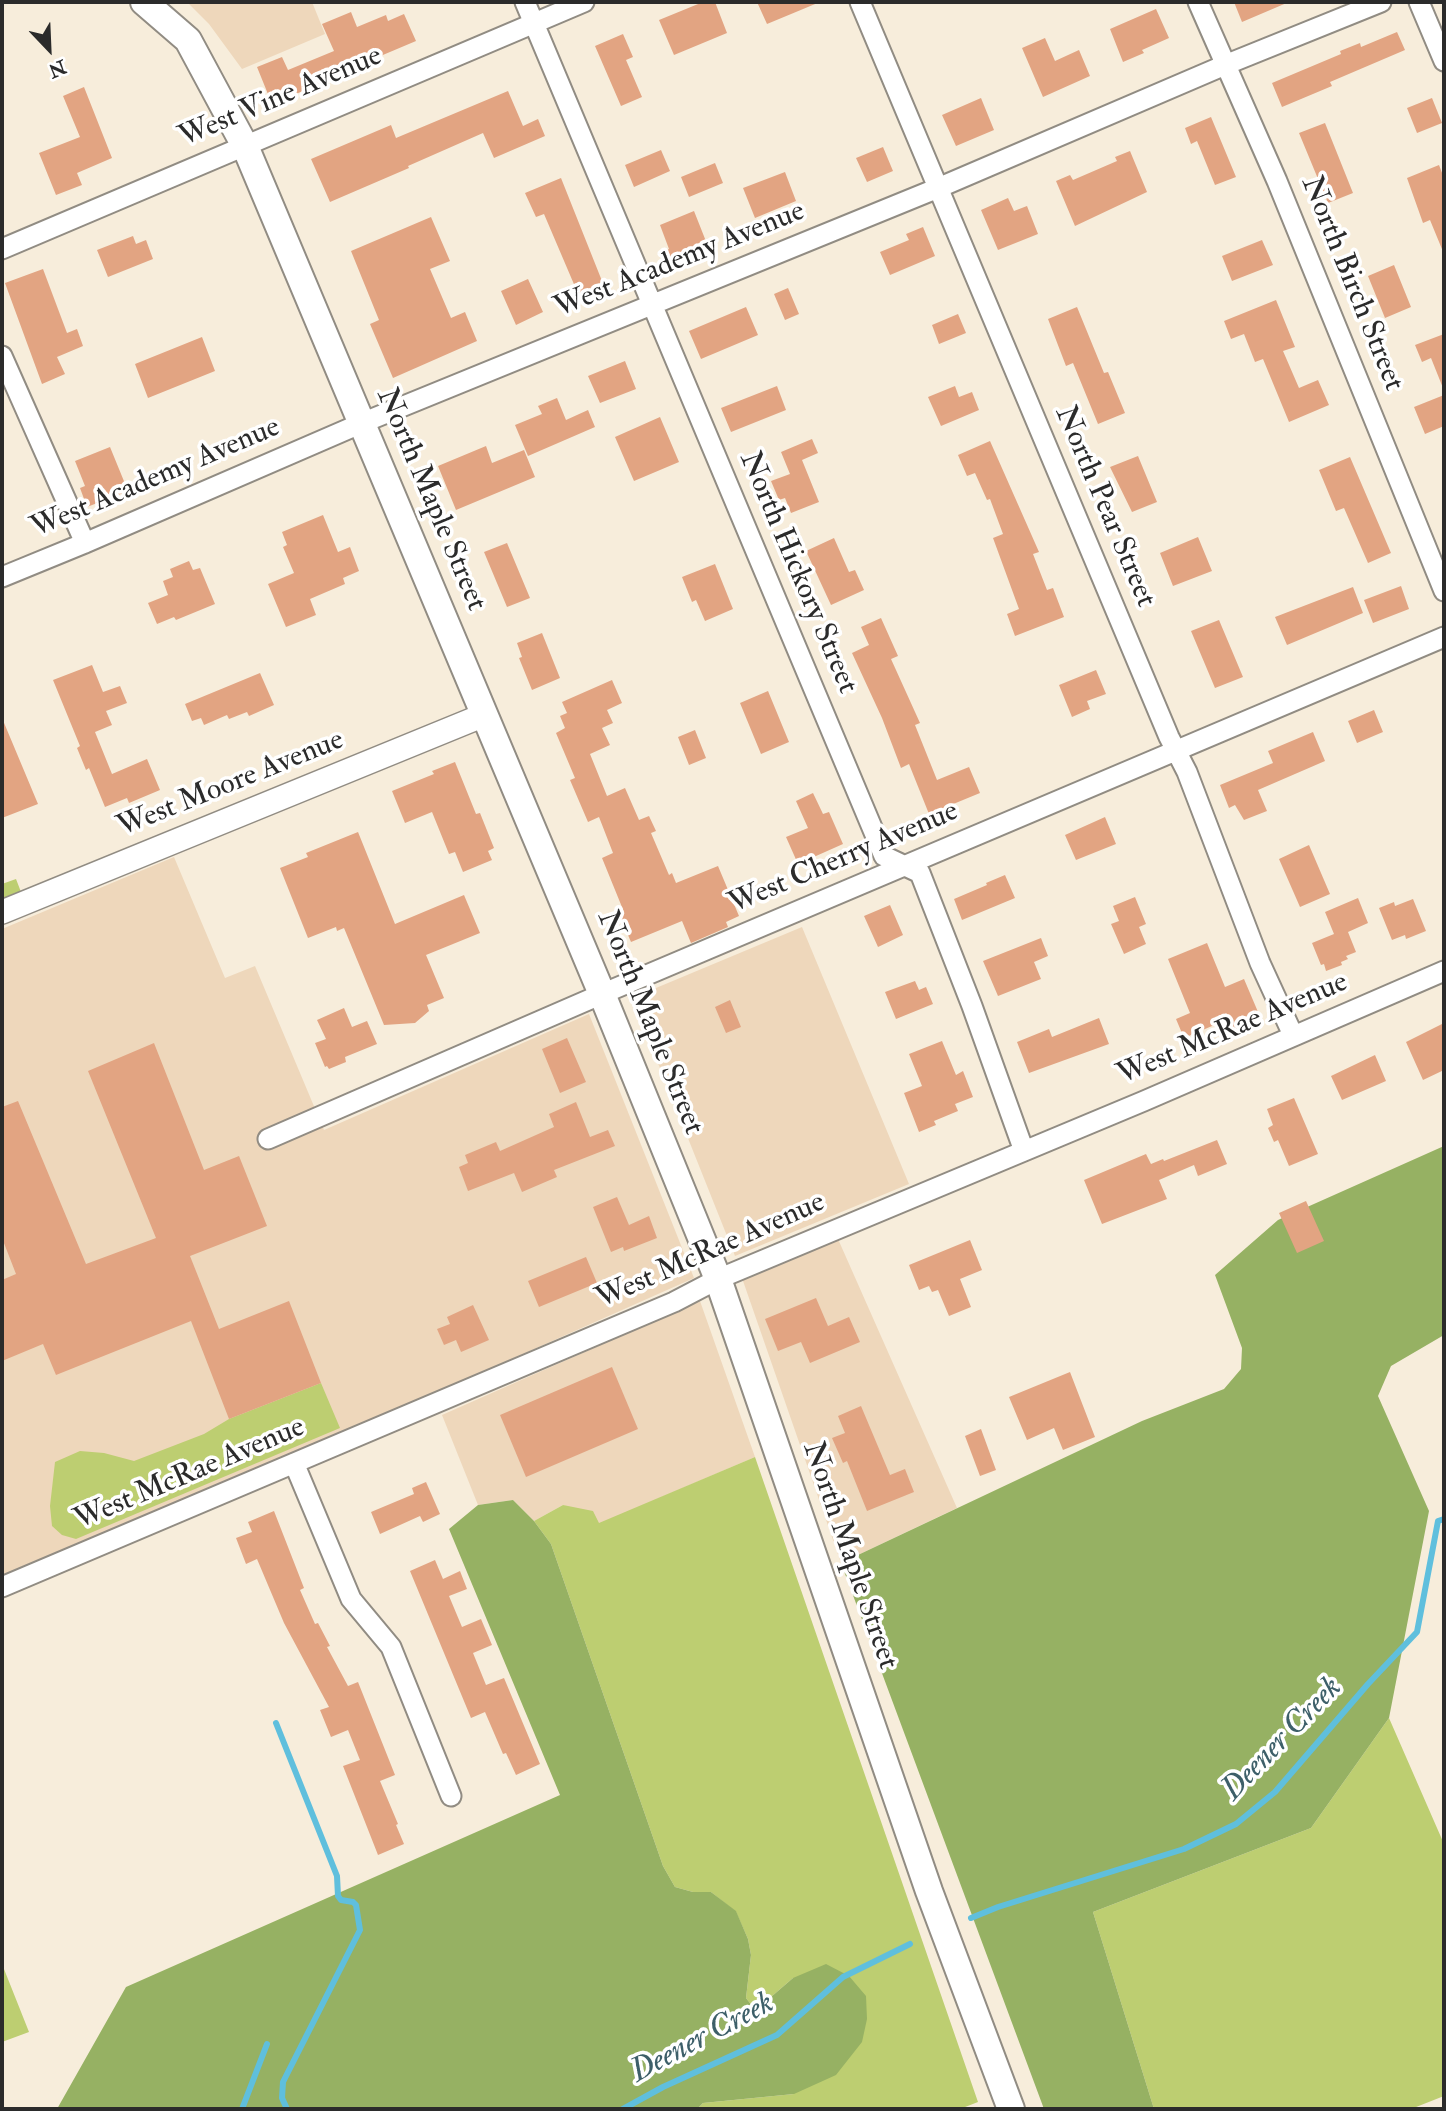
<!DOCTYPE html>
<style>
body{margin:0}
#map{position:relative;width:1446px;height:2111px;overflow:hidden;background:#f7eddb;font-family:"IM FELL Double Pica",serif}
canvas{display:block}
.frame{position:absolute;inset:0;border:4px solid #2b2b2b;pointer-events:none}
.north{position:absolute;left:14px;top:14px;width:70px;height:70px;-webkit-text-stroke:5px #fff;paint-order:stroke;rotate:157deg;font-size:19px;font-weight:700;line-height:28px;text-align:center;color:#2b2b2b}
.north::after{content:'';display:block;margin:auto;width:24px;height:32px;background:#2b2b2b;clip-path:polygon(50% 0,100% 100%,50% 72%,0 100%)}
</style>
<div id="map">
<canvas width="1446" height="2111"></canvas>
<div class="frame"></div>
<div class="north">N</div>
</div>
<script>
const context = document.querySelector('canvas').getContext('2d');
context.lineJoin = 'round';
function fillPath(path, color) { context.fillStyle = color; context.fill(path, 'evenodd'); }
const shape = rows => new Path2D(rows.map(r => 'M' + r).join(''));
function strokePath(path, color, width, dash) { context.strokeStyle = color; context.lineWidth = width; context.lineCap = dash ? 'butt' : 'round'; context.setLineDash(dash || []); context.stroke(path); }
function drawText(font, color, halo, rows, align = 'center') {
  context.font = font + ' "IM FELL Double Pica",serif'; context.lineWidth = 7; context.setLineDash([]); context.textBaseline = 'middle'; context.strokeStyle = halo; context.fillStyle = color; for (const [text, x, y, turn = 0] of rows) {
    context.save(); context.translate(x, y); context.rotate((+turn || 0) * Math.PI / 180); context.textAlign = isNaN(turn) ? turn : align; if (halo) context.strokeText(text, 0, 0); context.fillText(text, 0, 0); context.restore();
  }
}
const built = shape([
 [187,2,312,2,325,34,242,69,209,24],
 [174,857,225,978,255,966,324,1130,589,1014,694,1278,433,1394,2,1575,2,929],
 [802,927,909,1184,735,1256,632,998],
 [838,1239,957,1508,841,1563,742,1278],
 [700,1301,755,1457,599,1524,563,1505,534,1521,513,1500,478,1505,442,1415]
]);
const green = shape([
 [16,879,21,892,2,900,2,884],
 [321,1383,340,1428,76,1539,62,1535,52,1526,50,1506,55,1462,80,1451,104,1453,134,1461,204,1434,229,1419],
 [755,1457,978,2102,960,2109,697,2109,703,2103,794,2094,793,1978,764,2003,753,2007,746,1998,751,1955,748,1939,736,1912,711,1892,693,1892,675,1887,663,1866,551,1544,534,1521,563,1505,593,1511,599,1523],
 [1389,1718,1444,1844,1444,2096,1411,2109,1154,2109,1093,1912,1311,1828],
 [2,1964,29,2032,2,2042]
]);
const forest = shape([
 [1444,1146,1444,1335,1391,1366,1378,1396,1429,1511,1389,1718,1311,1828,1093,1912,1154,2109,1044,2109,841,1563,1142,1421,1224,1389,1241,1369,1242,1348,1215,1275,1278,1220],
 [513,1500,534,1521,551,1544,663,1866,675,1887,693,1892,711,1892,736,1911,748,1939,751,1955,746,1998,753,2007,764,2003,793,1978,826,1964,849,1976,866,1996,867,2019,862,2042,836,2075,794,2094,703,2103,697,2109,57,2109,126,1987,560,1795,449,1529,478,1505]
]);
const stream = shape([
 [276,1723,337,1876,338,1896,341,1900,353,1902,356,1905,360,1930,283,2082,282,2098,287,2109],
 [971,1918,998,1907,1184,1849,1236,1824,1275,1792,1368,1684,1417,1632,1438,1521,1444,1519],
 [242,2109,267,2044],
 [623,2109,663,2087,777,2035,843,1977,910,1944]
]);
const building = shape([
 [703,2,715,2,727,33,674,55,659,20],
 [757,2,820,2,767,24],
 [1234,2,1289,2,1242,22],
 [1156,9,1169,38,1142,50,1144,53,1123,62,1110,29],
 [351,12,357,27,386,15,388,21,404,14,416,41,371,60,372,62,272,104,257,67,282,57,288,70,334,51,322,24],
 [1397,32,1405,50,1330,82,1332,86,1282,107,1272,83,1341,54,1340,51,1360,43,1361,47],
 [623,34,633,57,626,60,642,97,621,106,595,46],
 [1045,38,1055,61,1079,50,1090,76,1043,97,1022,48],
 [84,87,112,158,77,173,82,185,56,195,39,153,80,137,63,96],
 [508,91,523,126,538,119,545,136,494,158,483,133,408,166,409,168,330,202,311,159,391,125,396,138],
 [981,98,994,130,956,146,942,115],
 [1432,98,1442,123,1417,133,1407,108],
 [1211,117,1236,177,1215,185,1197,141,1191,144,1185,128],
 [1325,123,1353,193,1328,203,1299,133],
 [883,147,893,171,867,182,856,158],
 [661,150,670,171,634,187,625,165],
 [1130,151,1147,192,1075,226,1056,181,1070,175,1073,180,1117,161,1115,157],
 [715,163,723,183,689,197,681,177],
 [1439,165,1444,178,1444,254,1430,220,1423,223,1407,178],
 [785,172,796,201,755,218,743,188],
 [561,178,604,286,579,296,544,214,536,217,525,193],
 [1008,198,1014,211,1027,206,1038,234,998,250,981,210],
 [694,211,711,254,670,271,662,252,669,249,660,225],
 [431,217,450,261,430,269,451,318,465,312,477,341,393,378,370,324,379,320,351,251],
 [923,227,935,256,890,275,880,252,909,240,906,234],
 [133,236,136,244,146,240,153,259,108,277,97,250],
 [1262,240,1273,265,1232,281,1222,256],
 [1394,265,1411,307,1385,318,1368,276],
 [43,269,67,333,77,329,83,346,57,357,65,374,42,384,5,283],
 [528,279,543,312,516,325,501,291],
 [788,288,799,314,785,320,774,294],
 [1276,300,1295,347,1283,351,1299,388,1318,380,1329,405,1289,422,1263,359,1255,362,1244,334,1231,339,1224,321],
 [746,307,758,335,701,359,689,331],
 [1077,307,1104,373,1108,372,1125,413,1098,424,1073,363,1066,366,1048,319],
 [958,314,966,333,939,344,932,325],
 [1444,334,1444,388,1443,388,1431,358,1422,362,1415,345],
 [202,337,215,371,148,398,135,364],
 [625,361,636,389,600,403,588,376],
 [777,386,786,410,731,432,721,408],
 [955,386,959,397,972,392,979,410,941,426,928,397],
 [1444,395,1444,426,1425,434,1414,407],
 [557,398,566,420,588,410,595,427,528,456,515,425,542,414,538,406],
 [660,417,679,462,634,481,615,437],
 [812,439,818,453,802,460,819,502,791,513,785,498,779,500,771,481,790,474,781,452],
 [990,441,1039,552,1033,554,1047,590,1053,588,1064,617,1015,636,1007,614,1019,609,993,538,1003,534,990,499,987,500,975,473,967,476,958,455],
 [486,446,492,463,524,450,535,477,456,510,438,466],
 [110,447,128,491,87,507,80,488,85,486,75,461],
 [1138,456,1157,502,1132,512,1110,467],
 [1350,457,1391,553,1368,563,1344,508,1336,511,1319,470],
 [323,515,338,552,350,547,359,571,343,578,345,584,310,599,316,615,286,627,268,584,294,573,283,547,287,545,282,532],
 [1198,537,1212,571,1173,586,1160,553],
 [834,538,849,572,855,570,864,590,831,605,806,551],
 [507,543,530,598,507,607,484,552],
 [189,561,193,570,200,568,215,604,176,620,174,617,157,624,148,603,168,595,163,581,173,577,170,569],
 [715,564,733,609,705,621,696,600,692,602,682,577],
 [1401,586,1409,609,1373,623,1364,600],
 [1353,587,1363,613,1287,645,1275,617],
 [881,618,898,656,891,659,920,723,915,725,937,780,969,767,980,793,929,814,909,764,901,768,882,718,852,653,869,645,861,627],
 [1219,620,1243,677,1215,688,1191,631],
 [542,633,560,678,532,690,519,658,522,657,517,643],
 [92,665,103,692,120,686,127,703,106,711,112,725,95,732,112,774,147,759,160,790,129,803,127,798,105,807,89,768,86,770,77,748,80,746,53,680],
 [1096,670,1106,694,1087,701,1090,709,1072,717,1059,685],
 [260,673,274,705,249,716,247,712,229,719,227,715,204,725,201,718,192,721,185,704],
 [612,680,622,703,607,710,613,723,602,728,610,745,590,754,607,796,625,788,639,820,649,816,656,831,651,833,669,875,672,873,676,883,718,866,739,916,726,922,728,927,691,943,682,921,631,942,619,914,624,912,602,858,613,853,599,817,588,822,570,780,575,778,556,733,565,728,560,716,567,713,562,702],
 [768,691,789,742,761,754,740,703],
 [1374,710,1383,732,1357,743,1348,721],
 [2,718,38,804,2,818],
 [695,730,706,758,689,765,678,737],
 [1313,732,1325,761,1258,790,1267,811,1244,820,1235,805,1229,808,1220,785,1273,763,1268,751],
 [455,762,476,814,480,813,494,848,488,851,492,860,463,872,455,852,449,854,432,812,405,823,392,791,434,774,432,771],
 [813,793,823,814,829,812,843,844,798,864,786,837,808,828,796,801],
 [1105,817,1116,844,1076,860,1065,835],
 [358,832,395,924,464,895,480,933,426,955,444,998,427,1005,429,1011,415,1023,384,1025,344,928,337,931,336,927,308,938,280,868,308,857,306,853],
 [1309,845,1330,894,1300,907,1279,859],
 [1005,875,1015,898,962,920,954,899,987,885,986,883],
 [1135,897,1146,924,1139,927,1146,944,1124,954,1111,924,1119,921,1113,906],
 [1358,898,1368,923,1348,932,1356,952,1346,956,1348,959,1341,962,1342,965,1326,971,1324,964,1321,965,1312,943,1334,934,1325,912],
 [1413,899,1426,931,1406,939,1405,935,1392,940,1379,908,1394,902,1395,906],
 [890,905,903,935,878,947,864,916],
 [1041,938,1048,956,1034,962,1041,979,998,996,983,961],
 [1207,943,1225,987,1244,979,1261,1019,1231,1031,1226,1020,1184,1038,1176,1019,1190,1013,1168,959],
 [915,981,919,990,926,987,933,1004,896,1019,885,992],
 [730,1000,741,1027,726,1033,715,1007],
 [344,1008,352,1027,367,1021,377,1044,345,1057,346,1062,329,1069,327,1066,325,1067,315,1043,326,1039,317,1020],
 [1099,1018,1109,1044,1029,1073,1017,1042,1049,1029,1052,1037],
 [1444,1023,1444,1070,1423,1080,1406,1042],
 [567,1038,586,1082,560,1093,542,1049],
 [942,1041,956,1075,963,1071,973,1097,955,1104,958,1111,934,1121,936,1125,919,1132,904,1093,922,1086,909,1054],
 [154,1043,204,1170,239,1156,267,1226,190,1256,219,1329,289,1301,321,1383,229,1419,191,1321,56,1375,43,1344,2,1361,2,1280,16,1274,2,1238,2,1107,18,1101,86,1264,156,1238,88,1071],
 [1375,1055,1386,1081,1342,1100,1331,1076],
 [1294,1098,1318,1154,1289,1166,1278,1140,1274,1142,1268,1128,1273,1125,1267,1109],
 [576,1102,590,1137,608,1130,615,1146,554,1170,557,1177,522,1192,514,1173,468,1191,459,1167,468,1163,465,1155,496,1142,500,1151,554,1127,549,1114],
 [1217,1140,1227,1164,1198,1176,1194,1165,1159,1180,1167,1199,1102,1224,1084,1180,1146,1154,1151,1164,1163,1159,1164,1161],
 [617,1197,629,1225,649,1216,657,1238,624,1251,623,1247,611,1252,593,1207],
 [1306,1201,1324,1241,1297,1253,1279,1213],
 [970,1240,982,1270,960,1279,971,1307,949,1316,938,1290,932,1292,929,1286,919,1290,909,1265],
 [586,1257,597,1283,539,1307,528,1281],
 [816,1298,828,1326,849,1317,860,1342,810,1363,801,1342,778,1351,765,1319],
 [473,1305,489,1340,461,1352,456,1340,444,1345,437,1329,450,1324,447,1317],
 [612,1367,638,1429,526,1477,500,1415],
 [1070,1372,1095,1437,1063,1450,1054,1428,1027,1440,1009,1397],
 [861,1406,890,1475,905,1469,914,1492,867,1511,847,1461,843,1463,832,1438,845,1433,838,1416],
 [981,1429,996,1470,980,1476,965,1436],
 [426,1482,440,1514,423,1522,420,1516,380,1534,371,1512,414,1494,412,1488],
 [274,1511,304,1588,300,1590,315,1624,318,1623,330,1646,327,1647,348,1686,358,1682,395,1775,380,1781,398,1824,396,1825,404,1844,378,1855,343,1766,360,1760,348,1730,331,1737,320,1710,329,1707,284,1623,257,1559,246,1564,236,1538,252,1532,248,1522],
 [435,1560,443,1579,460,1571,467,1589,449,1596,462,1627,481,1619,492,1645,473,1653,486,1685,504,1678,540,1764,516,1775,506,1753,503,1754,485,1712,471,1718,410,1571]
]);
const minor = shape([
 [525,2,884,856,920,873,972,1006,1024,1151],
 [860,2,1169,737,1187,772,1260,963,1293,1035],
 [1198,2,1277,181,1444,591],
 [1419,2,1444,61],
 [2,249,584,2],
 [2,356,85,543],
 [2,577,85,543,362,423,938,188,1225,65,1381,2],
 [268,1139,602,994,1444,637],
 [294,1463,351,1599,391,1647,451,1796],
 [2,1587,674,1302,718,1279,1144,1101,1444,971]
]);
const tertiary = shape([
 [2,912,484,715]
]);
const secondary = shape([
 [144,2,188,40,245,146,602,994,718,1279,929,1891,1011,2109]
]);
const streetNames = [
 ["West Vine Avenue",281,98,-23],
 ["West Academy Avenue",680,261,-22],
 ["North Birch Street",1351,284,68],
 ["West Academy Avenue",156,479,-23],
 ["North Maple Street",430,500,67],
 ["North Pear Street",1104,507,67],
 ["North Hickory Street",797,573,67],
 ["West Moore Avenue",231,785,-22],
 ["West Cherry Avenue",844,859,-23],
 ["North Maple Street",649,1023,68],
 ["West McRae Avenue",1233,1030,-23],
 ["West McRae Avenue",711,1252,-24],
 ["West McRae Avenue",190,1475,-23],
 ["North Maple Street",849,1556,71]
];
const waterNames = [
 ["Deener Creek",1283,1740,-46],
 ["Deener Creek",703,2039,-28]
];
fillPath(built, '#eed7bb');
fillPath(green, '#bdce71');
fillPath(forest, '#96b163');
strokePath(stream, '#5fbfdd', 6);
fillPath(building, '#e2a482');
strokePath(minor, '#918c83', 23);
strokePath(tertiary, '#918c83', 26);
strokePath(secondary, '#918c83', 30);
strokePath(minor, '#fff', 19);
strokePath(tertiary, '#fff', 23);
strokePath(secondary, '#fff', 26);
drawText('30px', '#2b2b2b', '#fff', streetNames);
drawText('italic 32px', '#3d5f69', '#fff', waterNames);
</script>
